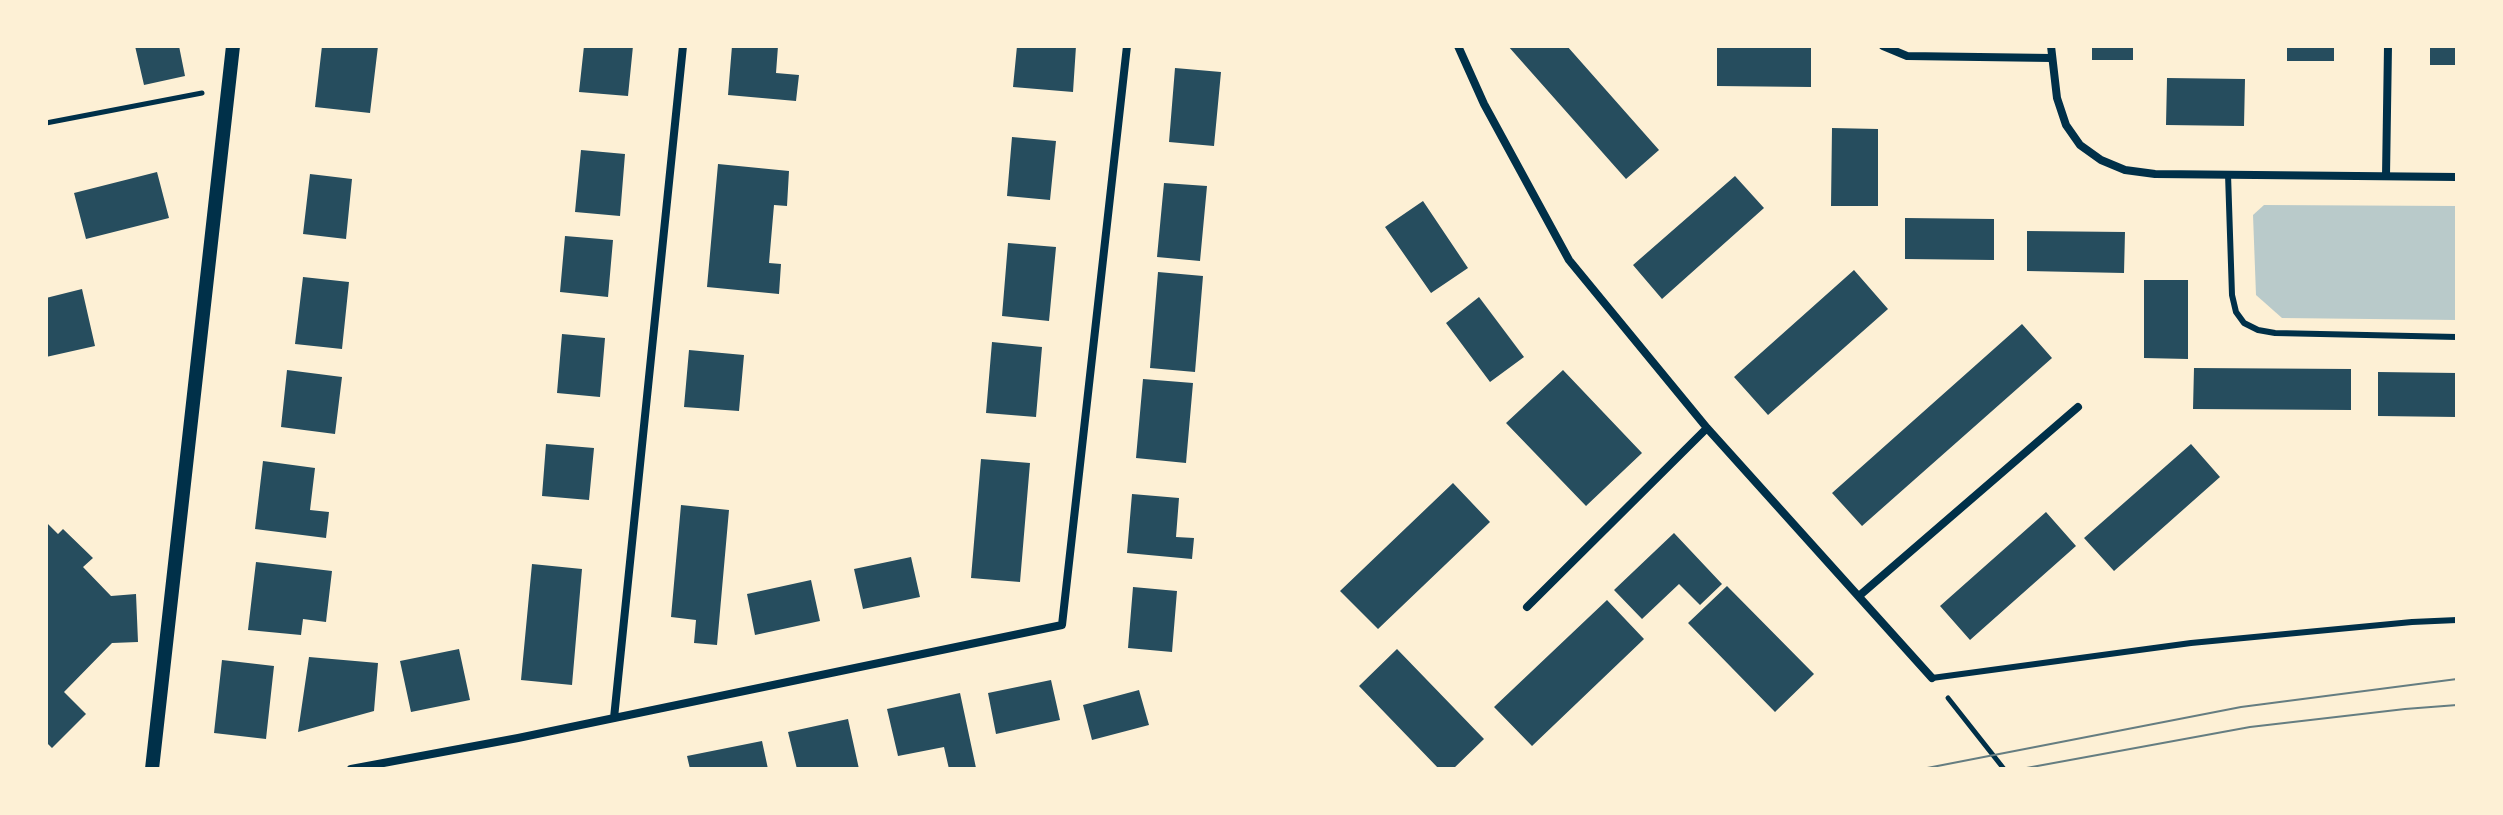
<!DOCTYPE html>
<style>
body{margin:0}
#map{position:relative;width:2503px;height:815px;overflow:hidden;background:#fdf0d5;font-family:Raleway,sans-serif}
canvas{display:block}
.frame{position:absolute;inset:0;border:48px solid #fdf0d5;pointer-events:none}
</style>
<div id="map">
<canvas width="2503" height="815"></canvas>
<div class="frame"></div>
</div>
<script>
const context = document.querySelector('canvas').getContext('2d');
context.lineJoin = 'round';
function fillPath(path, color) { context.fillStyle = color; context.fill(path, 'evenodd'); }
const shape = rows => new Path2D(rows.map(r => 'M' + r).join(''));
function strokePath(path, color, width, dash) { context.strokeStyle = color; context.lineWidth = width; context.lineCap = dash ? 'butt' : 'round'; context.setLineDash(dash || []); context.stroke(path); }
const green = shape([
 [2264,205,2457,206,2457,320,2282,318,2256,295,2253,215]
]);
const building = shape([
 [135,46,179,46,185,76,144,85],
 [322,46,378,46,370,113,315,107],
 [584,46,633,46,628,96,579,92],
 [732,46,778,46,776,73,799,75,796,101,728,95],
 [1017,46,1076,46,1073,92,1013,87],
 [1508,46,1567,46,1659,150,1626,179],
 [1717,46,1811,46,1811,87,1717,86],
 [2092,46,2133,46,2133,60,2092,60],
 [2287,46,2334,46,2334,61,2287,61],
 [2430,46,2457,46,2457,65,2430,65],
 [1175,68,1221,72,1214,146,1169,142],
 [2167,78,2245,79,2244,126,2166,125],
 [1832,128,1878,129,1878,206,1831,206],
 [1012,137,1056,141,1050,200,1007,196],
 [581,150,625,154,620,216,575,212],
 [718,164,789,171,787,206,774,205,769,263,781,264,779,294,707,287],
 [157,172,169,218,86,239,74,193],
 [310,174,352,179,346,239,303,234],
 [1735,176,1764,208,1662,299,1633,265],
 [1164,183,1207,186,1200,261,1157,257],
 [1423,201,1468,268,1431,293,1385,227],
 [1905,218,1994,219,1994,260,1905,259],
 [2027,231,2125,232,2124,273,2027,271],
 [565,236,613,240,608,297,560,292],
 [1008,243,1056,247,1049,321,1002,316],
 [1854,270,1888,309,1768,415,1734,377],
 [1158,272,1203,276,1195,372,1150,368],
 [303,277,349,282,342,349,295,344],
 [2144,280,2188,280,2188,359,2144,358],
 [82,289,95,346,46,357,46,298],
 [1479,297,1524,357,1490,382,1446,323],
 [2022,324,2052,358,1862,526,1832,493],
 [562,334,605,338,600,397,557,393],
 [992,342,1042,347,1036,417,986,413],
 [689,350,744,355,739,411,684,407],
 [2194,368,2351,369,2351,410,2193,409],
 [287,370,342,377,335,434,281,427],
 [1563,370,1642,453,1586,506,1506,423],
 [2378,372,2457,373,2457,417,2378,416],
 [1143,379,1193,383,1186,463,1136,458],
 [546,444,594,448,589,500,542,496],
 [2191,444,2220,477,2114,571,2084,538],
 [981,459,1030,463,1020,582,971,578],
 [263,461,315,468,310,510,329,512,326,538,255,529],
 [1453,483,1490,522,1378,629,1340,591],
 [1132,494,1179,498,1176,537,1194,538,1192,559,1127,553],
 [681,505,729,510,717,645,694,643,696,620,671,617],
 [2046,512,2076,546,1970,640,1940,606],
 [46,522,58,534,63,529,93,558,83,567,111,596,136,594,138,642,112,643,64,692,86,714,52,748,46,742],
 [1674,533,1722,584,1700,605,1679,584,1642,619,1614,590],
 [911,557,920,597,863,609,854,569],
 [256,562,332,571,326,622,303,619,301,635,248,630],
 [532,564,582,569,572,685,521,680],
 [811,580,820,621,755,635,747,594],
 [1727,586,1814,674,1775,712,1688,623],
 [1133,587,1177,591,1172,652,1128,648],
 [1607,600,1644,639,1532,746,1494,707],
 [459,649,470,700,411,712,400,661],
 [1397,649,1484,739,1453,769,1439,769,1359,686],
 [309,657,378,663,374,711,298,732],
 [222,660,274,666,266,739,214,733],
 [1051,680,1060,720,996,734,988,693],
 [1139,690,1149,725,1092,740,1083,705],
 [960,693,976,768,949,769,944,747,898,756,887,709],
 [848,719,859,769,797,769,788,732],
 [762,741,768,769,690,769,687,756]
]);
const path = shape([
 [46,123,202,93],
 [1948,698,2004,769]
]);
const service = shape([
 [2228,174,2232,295,2236,312,2244,323,2258,330,2275,333,2457,337],
 [1932,678,2191,643,2412,622,2457,620]
]);
const minor = shape([
 [1458,46,1484,104,1569,260,1707,428,1932,678],
 [1883,46,1907,56,2051,58],
 [2051,46,2057,98,2066,125,2080,145,2101,160,2125,170,2155,174,2457,177],
 [2386,176,2388,46],
 [1859,596,2078,407],
 [1527,607,1707,428],
 [614,718,683,46],
 [351,769,518,738,1062,625,1127,46]
]);
const tertiary = shape([
 [152,769,233,46]
]);
const tram = shape([
 [1922,769,2241,707,2457,679],
 [2021,769,2250,727,2405,709,2457,705]
]);
fillPath(green, '#b9caca');
fillPath(building, '#264d5e');
strokePath(path, '#003049', 5);
strokePath(service, '#003049', 6);
strokePath(minor, '#003049', 8);
strokePath(tertiary, '#003049', 14);
strokePath(tram, '#657d81', 2);
</script>
